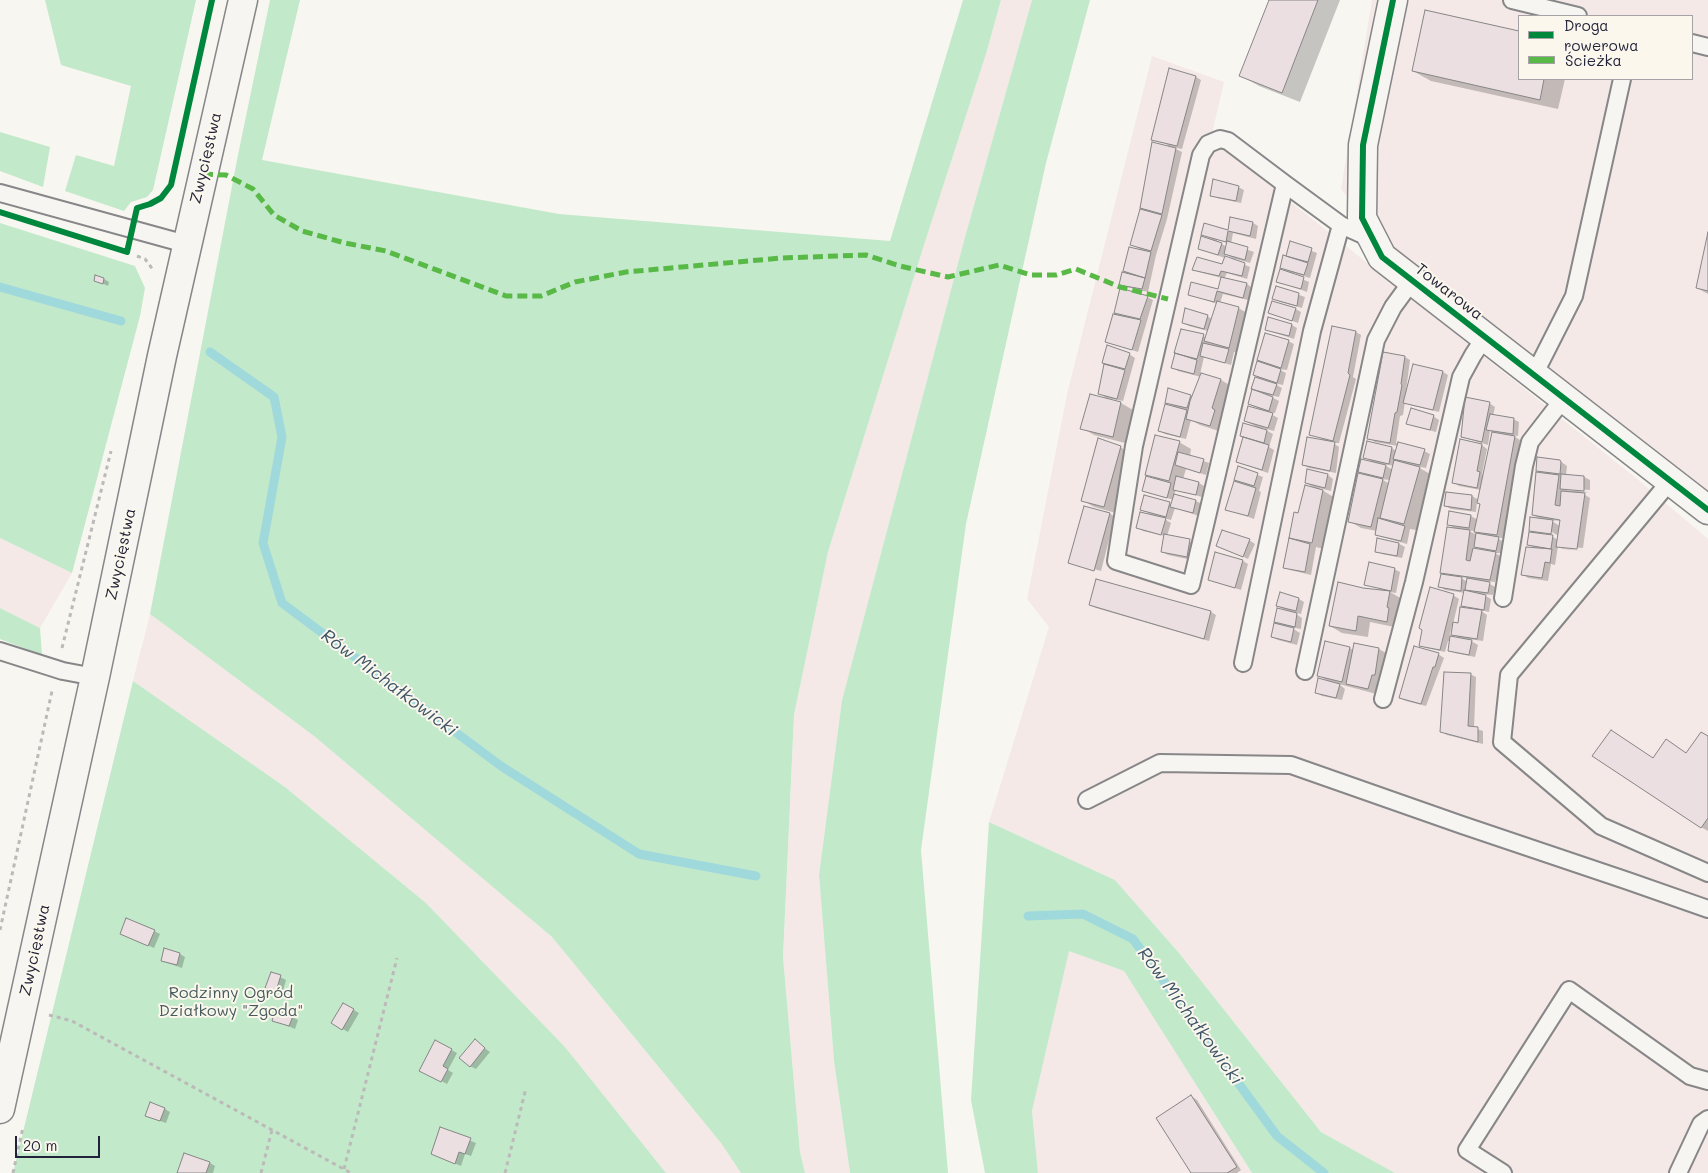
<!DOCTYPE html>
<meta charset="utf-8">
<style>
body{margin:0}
#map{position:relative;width:1708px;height:1173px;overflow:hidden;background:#f8f6f0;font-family:Mali,sans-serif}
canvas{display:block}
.legend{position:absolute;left:1518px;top:15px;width:175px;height:65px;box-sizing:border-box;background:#fbf7ec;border:1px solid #a4a2a5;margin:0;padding:6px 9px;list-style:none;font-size:15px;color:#22223b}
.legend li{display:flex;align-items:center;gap:10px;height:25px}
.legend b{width:25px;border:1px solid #a4a2a5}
.scale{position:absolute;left:15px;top:1136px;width:85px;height:22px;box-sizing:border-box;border:2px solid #22223b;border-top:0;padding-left:6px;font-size:15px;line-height:18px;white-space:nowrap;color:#22223b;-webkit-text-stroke:4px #fbf7ec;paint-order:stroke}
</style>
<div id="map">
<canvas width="1708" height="1173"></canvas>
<ul class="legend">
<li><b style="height:6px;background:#00873e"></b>Droga rowerowa</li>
<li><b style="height:6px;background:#58b947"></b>Ścieżka</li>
</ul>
<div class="scale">20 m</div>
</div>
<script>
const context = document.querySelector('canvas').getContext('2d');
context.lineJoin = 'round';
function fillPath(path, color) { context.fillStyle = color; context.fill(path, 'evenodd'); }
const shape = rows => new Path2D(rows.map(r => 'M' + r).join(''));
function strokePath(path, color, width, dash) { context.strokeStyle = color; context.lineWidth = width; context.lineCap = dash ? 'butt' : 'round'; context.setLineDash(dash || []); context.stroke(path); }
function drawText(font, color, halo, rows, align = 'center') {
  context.font = font + ' Mali,sans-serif'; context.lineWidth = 4; context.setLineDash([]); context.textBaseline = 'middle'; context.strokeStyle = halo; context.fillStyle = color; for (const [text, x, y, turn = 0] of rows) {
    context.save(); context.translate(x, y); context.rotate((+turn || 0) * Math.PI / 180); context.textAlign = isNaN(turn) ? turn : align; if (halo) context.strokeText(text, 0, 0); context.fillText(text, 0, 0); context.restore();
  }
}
const built = shape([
 [1001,0,1032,0,965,237,842,700,819,875,834,1061,850,1173,805,1173,800,1152,783,957,794,715,828,552,924,245,986,54],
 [1372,0,1708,0,1708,492,1588,402,1384,243,1341,189],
 [1519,16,1692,16,1692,79,1519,79],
 [1152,56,1224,82,1211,138,1636,478,1708,539,1708,1173,1395,1173,1321,1132,1179,953,1115,880,989,822,1049,627,1027,599,1067,394],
 [0,538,72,573,40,628,0,608],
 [150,614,314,736,552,937,721,1143,741,1173,666,1173,565,1047,426,903,285,787,133,681],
 [1068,950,1124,971,1252,1173,1038,1173,1032,1111]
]);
const green = shape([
 [45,0,196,0,153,190,147,197,131,202,124,211,65,191,76,155,114,166,131,86,61,65],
 [270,0,300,0,262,160,559,214,890,241,963,0,1001,0,986,54,924,245,828,552,794,715,783,957,800,1152,805,1173,741,1173,721,1143,552,937,314,736,150,614,238,155],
 [1032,0,1090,0,1046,163,966,524,921,850,948,1173,850,1173,834,1061,819,875,842,700,965,237],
 [0,132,50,147,43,187,0,171],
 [0,223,135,266,145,288,140,316,72,573,0,538],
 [0,608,40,628,42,655,0,639],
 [133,681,285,787,426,903,565,1047,666,1173,13,1173],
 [989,822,1115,880,1179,953,1321,1132,1395,1173,1252,1173,1124,971,1069,951,1032,1111,1038,1173,985,1173,971,1100]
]);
const shadow = shape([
 [1271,0,1340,0,1300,102,1259,86,1241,76],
 [1426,11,1519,32,1519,79,1565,79,1558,109,1431,81,1413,71],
 [1196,77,1201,80,1182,149,1172,147,1182,152,1167,219,1156,255,1148,292,1126,287,1121,284,1130,248,1141,250,1131,244,1141,209,1153,144,1168,147,1168,145,1153,139],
 [1238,187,1244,190,1241,203,1217,198,1211,195],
 [1231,218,1253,223,1258,226,1256,239,1233,233,1231,244,1254,252,1250,263,1236,259,1236,261,1250,267,1247,279,1227,273,1224,279,1247,284,1252,288,1248,300,1223,294,1220,303,1238,308,1251,315,1241,354,1234,352,1231,365,1204,357,1200,374,1221,380,1233,387,1222,432,1200,425,1191,420,1186,439,1165,434,1159,430,1175,407,1167,402,1190,396,1193,397,1201,377,1178,371,1172,367,1182,330,1206,337,1208,331,1189,326,1183,323,1207,316,1212,319,1217,304,1190,294,1218,290,1222,278,1199,272,1194,269,1223,265,1225,258,1199,249,1211,239,1203,234,1229,232],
 [1217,240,1228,243,1227,247,1217,241],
 [1225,254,1234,259,1233,260,1224,257],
 [1708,238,1708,294,1697,288],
 [1291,243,1317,253,1310,278,1294,273,1293,275,1309,282,1307,292,1278,281,1290,273,1281,268,1287,258],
 [104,279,109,282,108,286,95,280],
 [1277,287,1305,297,1302,308,1280,302,1274,298],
 [1121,290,1147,297,1153,300,1138,352,1106,341],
 [1296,309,1301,312,1298,323,1270,313],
 [1292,325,1297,328,1294,339,1272,332,1266,329],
 [1356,332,1361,335,1353,377,1356,379,1339,443,1333,443,1339,447,1336,473,1309,468,1303,465,1323,439,1310,434],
 [1266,335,1288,341,1294,344,1287,370,1278,369,1286,373,1283,385,1273,383,1282,388,1279,397,1268,395,1279,401,1275,413,1267,412,1278,418,1274,431,1262,428,1273,434,1269,447,1274,450,1268,473,1237,462,1244,437,1255,426,1245,421,1259,409,1249,404,1257,376,1255,375],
 [1129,354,1135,358,1123,401,1106,398,1099,393,1106,364],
 [1405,357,1410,360,1406,391,1443,372,1448,375,1439,412,1410,405,1405,402,1403,415,1400,416,1396,443,1424,451,1430,454,1426,468,1416,466,1432,475,1416,530,1410,529,1407,544,1382,537,1376,534,1377,531,1361,528,1349,521,1367,476,1360,472,1372,462,1365,457,1368,443,1392,448,1396,451,1398,446,1375,442,1369,438],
 [1383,464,1394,466,1393,470],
 [1381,479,1390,480,1390,484],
 [1091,395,1121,403,1133,410,1125,443,1094,435,1082,428],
 [1489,403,1495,407,1493,416,1513,419,1519,422,1518,436,1512,435,1520,440,1503,538,1495,537,1504,542,1502,553,1495,553,1502,557,1495,582,1485,581,1495,587,1493,595,1482,594,1491,599,1489,612,1480,610,1487,615,1483,641,1468,639,1478,645,1475,657,1455,653,1449,650,1450,641,1448,641,1445,652,1426,648,1420,645,1453,595,1459,599,1453,624,1459,624,1470,609,1463,605,1465,593,1445,590,1440,587,1449,576,1442,572,1457,530,1448,524,1450,513,1471,516,1478,520,1481,504,1477,501,1476,512,1451,509,1445,506,1447,493,1472,496,1479,500,1481,490,1459,486,1453,482,1482,445,1487,449,1482,474,1484,475,1493,432,1490,431,1488,445,1468,439,1462,436],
 [1467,530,1475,531,1483,535,1477,535],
 [1474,546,1483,551,1473,550],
 [1459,577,1468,578,1468,582],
 [1452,626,1454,626,1453,634,1462,640,1449,637],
 [1433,416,1439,420,1436,432,1413,426,1408,423],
 [1179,442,1191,449,1190,456,1209,463,1206,475,1186,469,1183,479,1199,483,1204,486,1202,497,1176,490,1174,495,1196,501,1202,504,1199,516,1175,508,1171,520,1163,518,1171,523,1167,536,1189,541,1195,544,1192,560,1168,555,1162,552,1165,536,1143,531,1137,527,1152,515,1141,509,1169,504,1172,505,1174,500,1149,493,1143,490,1157,480,1147,474],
 [1120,447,1132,454,1116,513,1094,507,1082,500],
 [1560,461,1567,466,1566,475,1584,477,1590,480,1590,490,1565,488,1565,490,1589,492,1582,493,1590,498,1583,548,1562,546,1562,548,1583,551,1563,549,1558,546,1555,565,1551,564,1548,581,1528,578,1522,574,1536,549,1528,544,1537,534,1530,530,1542,520,1533,515,1544,474,1537,470],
 [1550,520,1561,521,1560,526],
 [1546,529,1559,536,1558,540,1545,532],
 [1239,468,1263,477,1259,491,1261,492,1254,519,1227,509],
 [1308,471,1328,475,1333,479,1331,491,1319,488,1335,498,1324,549,1316,547,1311,575,1290,570,1285,567,1297,541,1291,537,1299,515,1315,488,1306,483],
 [1106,511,1115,517,1101,571,1074,563],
 [1249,540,1255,544,1248,559,1223,548],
 [1396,542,1405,547,1402,558,1382,554,1377,551],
 [1243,561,1248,564,1241,590,1215,582,1209,579],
 [1394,569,1400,572,1396,593,1390,592,1402,599,1399,628,1370,622,1368,637,1342,633,1330,626,1380,591,1380,589,1366,584],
 [1299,599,1304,602,1301,614,1293,612,1302,618,1301,629,1290,627,1300,633,1297,645,1278,640,1272,637,1278,610,1287,611,1277,606],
 [1090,605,1211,612,1216,615,1209,641,1096,608],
 [1350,648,1354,651,1379,649,1391,656,1380,695,1339,684,1345,689,1342,700,1322,696,1316,692,1328,681,1318,675],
 [1438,654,1444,658,1426,706,1406,701,1400,698],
 [1470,674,1476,677,1474,728,1483,731,1483,744,1447,735,1442,732],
 [1708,737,1708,831,1701,827,1654,759,1666,741,1687,754],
 [154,931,160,934,154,948,127,936],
 [180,954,185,957,182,968,162,961],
 [272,973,286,980,282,994,267,987],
 [343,1004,359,1013,348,1032,332,1023],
 [292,1017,298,1020,295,1029,273,1020],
 [475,1041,490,1052,476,1069,470,1066],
 [436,1042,457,1053,448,1070,453,1073,447,1084,427,1073],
 [1191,1096,1197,1100,1241,1170,1237,1173,1192,1173],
 [165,1109,170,1112,166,1123,152,1118],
 [441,1129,476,1143,471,1156,465,1154,461,1166,432,1154],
 [210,1163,215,1166,213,1173,179,1173]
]);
const stream = shape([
 [0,287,121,321],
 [210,352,274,397,282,437,263,543,282,603,501,766,639,854,756,876],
 [1028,916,1083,914,1133,939,1277,1136,1324,1173]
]);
const building = shape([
 [1269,0,1318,0,1282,93,1239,76,1269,0],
 [1425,10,1519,31,1519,79,1544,79,1540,100,1412,71,1425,10],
 [1169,68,1196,76,1177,146,1151,140,1169,68],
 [1152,142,1176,148,1162,214,1140,208,1152,142],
 [1213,179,1239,186,1236,201,1210,196,1213,179],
 [1140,209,1162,215,1151,251,1130,245,1140,209],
 [1230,217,1253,222,1250,236,1228,231,1226,242,1201,235,1204,223,1228,230,1230,217],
 [1708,232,1708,291,1696,288,1708,232],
 [1201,236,1222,243,1218,255,1198,249,1201,236],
 [1227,241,1248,247,1245,260,1224,254,1227,241],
 [1290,241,1312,248,1308,262,1286,256,1290,241],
 [1129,247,1151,252,1145,278,1123,271,1129,247],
 [1283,255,1308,263,1304,275,1280,268,1283,255],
 [1225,256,1245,263,1242,276,1221,271,1219,276,1192,270,1197,257,1222,264,1225,256],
 [1280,269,1304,277,1301,289,1276,282,1280,269],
 [1122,272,1145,278,1142,289,1119,285,1122,272],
 [95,275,104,278,103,284,94,281,95,275],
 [1221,277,1247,283,1243,298,1217,291,1214,302,1188,295,1191,282,1218,289,1221,277],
 [1276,286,1299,293,1297,306,1272,299,1276,286],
 [1120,288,1148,296,1140,319,1114,313,1120,288],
 [1217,301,1239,307,1229,348,1204,341,1217,301],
 [1272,301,1296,308,1292,321,1268,313,1272,301],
 [1185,308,1208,315,1204,329,1182,323,1185,308],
 [1113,314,1141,320,1132,350,1105,342,1113,314],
 [1268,317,1292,324,1289,336,1265,330,1268,317],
 [1332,326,1356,331,1348,373,1350,375,1333,441,1309,435,1332,326],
 [1181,329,1204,334,1197,359,1174,353,1181,329],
 [1265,333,1289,340,1281,368,1257,360,1265,333],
 [1203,343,1229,349,1225,363,1200,356,1203,343],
 [1107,345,1130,353,1125,369,1102,363,1107,345],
 [1383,352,1405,356,1401,384,1402,385,1397,412,1395,413,1390,443,1367,439,1383,352],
 [1175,353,1197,360,1194,374,1171,368,1175,353],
 [1257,361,1281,369,1277,383,1253,375,1257,361],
 [1104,364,1125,370,1117,399,1098,394,1104,364],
 [1413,364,1443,371,1433,410,1403,403,1413,364],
 [1201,373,1221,379,1212,408,1215,410,1210,426,1186,419,1190,401,1201,373],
 [1255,377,1277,384,1273,395,1251,389,1255,377],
 [1168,388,1191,395,1187,408,1165,403,1168,388],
 [1252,389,1273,397,1269,411,1248,404,1252,389],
 [1090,394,1121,402,1113,437,1080,429,1090,394],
 [1465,397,1490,402,1482,442,1461,437,1465,397],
 [1165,404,1187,410,1180,437,1158,431,1165,404],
 [1248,406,1273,413,1268,428,1244,421,1248,406],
 [1411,408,1434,415,1430,430,1406,424,1411,408],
 [1490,414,1514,418,1513,434,1486,430,1490,414],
 [1243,423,1267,430,1264,443,1240,436,1243,423],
 [1492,432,1515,436,1497,535,1474,532,1480,504,1477,503,1492,432],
 [1155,435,1180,441,1169,481,1145,475,1155,435],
 [1243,437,1269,445,1262,470,1236,462,1243,437],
 [1307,437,1335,442,1330,471,1302,465,1307,437],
 [1098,438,1121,446,1104,507,1081,501,1098,438],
 [1460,439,1482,444,1477,471,1480,472,1477,488,1452,483,1460,439],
 [1367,441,1392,447,1389,464,1363,458,1367,441],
 [1398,442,1425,449,1420,465,1393,459,1398,442],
 [1178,452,1204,459,1200,473,1175,465,1178,452],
 [1537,457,1560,460,1561,462,1560,474,1536,471,1537,457],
 [1361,459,1386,465,1383,478,1358,472,1361,459],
 [1394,460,1420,467,1404,524,1380,518,1394,460],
 [1238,466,1258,473,1254,486,1234,480,1238,466],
 [1307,469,1328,474,1325,488,1305,483,1307,469],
 [1536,472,1559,475,1555,505,1560,506,1561,491,1585,493,1577,549,1556,547,1560,520,1532,515,1536,472],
 [1358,473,1383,479,1371,527,1348,522,1358,473],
 [1561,474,1584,476,1584,491,1560,489,1561,474],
 [1146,476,1171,483,1167,498,1142,491,1146,476],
 [1176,476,1199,482,1196,495,1173,490,1176,476],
 [1234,481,1256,488,1248,516,1225,510,1234,481],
 [1305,485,1323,490,1312,543,1289,538,1294,512,1298,513,1305,485],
 [1446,492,1472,495,1471,510,1444,506,1446,492],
 [1174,494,1196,500,1193,513,1170,507,1174,494],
 [1144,495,1170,502,1166,517,1140,510,1144,495],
 [1084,506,1110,513,1094,571,1068,563,1084,506],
 [1449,511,1471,515,1469,528,1447,525,1449,511],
 [1140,512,1166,518,1161,535,1136,528,1140,512],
 [1530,517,1553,520,1551,534,1529,531,1530,517],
 [1378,518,1405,526,1401,541,1375,535,1378,518],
 [1447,527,1470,530,1466,560,1470,561,1473,548,1496,552,1490,580,1440,573,1447,527],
 [1222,530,1250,539,1243,557,1216,546,1222,530],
 [1529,532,1553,535,1551,549,1527,545,1529,532],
 [1476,533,1499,537,1496,551,1474,547,1476,533],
 [1164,534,1190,539,1187,557,1161,552,1164,534],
 [1289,538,1310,544,1305,572,1283,568,1289,538],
 [1377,538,1399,543,1397,556,1375,552,1377,538],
 [1526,547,1552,549,1550,563,1545,562,1542,578,1521,575,1526,547],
 [1215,552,1243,560,1235,588,1208,580,1215,552],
 [1369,562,1395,568,1391,591,1364,585,1369,562],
 [1441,574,1462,577,1461,591,1438,587,1441,574],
 [1467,578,1490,582,1488,593,1465,590,1467,578],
 [1096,579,1211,611,1204,639,1089,605,1096,579],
 [1338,582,1363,588,1390,591,1387,607,1389,608,1387,622,1358,616,1356,631,1329,626,1338,582],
 [1430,587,1454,594,1440,650,1419,646,1422,630,1419,628,1430,587],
 [1464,590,1486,595,1484,610,1461,606,1464,590],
 [1280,592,1299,598,1296,611,1276,606,1280,592],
 [1460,607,1482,610,1477,639,1451,635,1453,622,1458,623,1460,607],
 [1277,608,1297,613,1295,627,1274,622,1277,608],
 [1274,623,1294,628,1291,642,1271,637,1274,623],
 [1450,636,1472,640,1469,655,1448,651,1450,636],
 [1325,641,1350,647,1342,682,1317,676,1325,641],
 [1354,643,1379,648,1375,675,1372,675,1368,689,1346,684,1354,643],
 [1414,646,1439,653,1435,667,1433,667,1421,704,1399,698,1414,646],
 [1444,672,1471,673,1468,726,1478,727,1478,742,1440,732,1444,672],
 [1318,678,1340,684,1336,698,1315,693,1318,678],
 [1611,730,1653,758,1666,739,1686,753,1701,732,1708,736,1708,818,1701,828,1592,756,1611,730],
 [126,918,155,930,148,946,120,934,126,918],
 [164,948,180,953,177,965,161,961,164,948],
 [271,972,281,975,276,991,265,988,271,972],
 [343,1003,354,1009,342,1030,331,1023,343,1003],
 [275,1010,293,1016,289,1026,272,1021,275,1010],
 [475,1039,485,1048,470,1067,459,1058,475,1039],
 [435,1040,452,1049,443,1066,448,1069,441,1082,419,1071,435,1040],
 [1191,1095,1237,1167,1227,1173,1191,1173,1156,1118,1191,1095],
 [150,1102,165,1108,160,1121,145,1116,150,1102],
 [440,1127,471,1138,465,1154,459,1152,455,1164,431,1154,440,1127],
 [184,1153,210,1162,206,1173,177,1173,184,1153]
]);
const path = shape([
 [137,256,145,259,151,267,152,269],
 [62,648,111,451],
 [0,930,52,691],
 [49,1015,72,1021,351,1173],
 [344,1169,397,958],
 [13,1173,23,1127],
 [261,1173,272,1130],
 [505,1173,526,1088]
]);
const service = shape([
 [1512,0,1578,16],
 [1692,43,1708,47],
 [1285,184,1191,585,1116,561,1134,446,1201,155,1208,144,1220,139,1228,141,1285,184,1341,225,1372,239],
 [0,193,186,244],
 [1534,375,1574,296,1622,79],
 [1671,480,1509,675,1502,742,1601,826,1708,873],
 [1503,598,1524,466,1530,442,1564,398],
 [0,651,63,671,95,677],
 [1243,663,1312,331,1341,225],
 [1305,671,1376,340,1393,307,1412,281],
 [1383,699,1414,582,1461,377,1473,355,1485,337],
 [1087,800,1160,763,1291,765,1462,825,1628,881,1708,909],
 [1503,1173,1467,1150,1569,990,1690,1076,1708,1081],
 [1678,1173,1701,1124,1708,1119]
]);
const minor = shape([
 [1393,0,1363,145,1362,218,1382,257,1708,510]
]);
const secondary = shape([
 [0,1109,95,677,162,356,243,0]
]);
const quiet = shape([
 [203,174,226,175,253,189,274,215,302,231,345,243,386,251,506,296,541,296,575,282,626,272,782,258,866,255,900,266,948,277,999,265,1031,275,1056,275,1076,269,1120,287,1168,299]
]);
const cycleway = shape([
 [1393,0,1363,145,1362,218,1382,257,1708,510],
 [0,212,127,252,137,208,150,204,161,198,171,185,212,0]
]);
const streetNames = [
 ["Zwycięstwa",206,158,-77],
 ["Towarowa",1449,292,38],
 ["Zwycięstwa",121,554,-78],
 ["Zwycięstwa",35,950,-78]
];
const parkNames = [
 ["Rodzinny Ogród",231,993],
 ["Działkowy \"Zgoda\"",231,1011]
];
const waterNames = [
 ["Rów Michałkowicki",389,683,37],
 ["Rów Michałkowicki",1190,1016,54]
];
fillPath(built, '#f4e9e6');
fillPath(green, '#c3e9cb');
fillPath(shadow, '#0003');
strokePath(stream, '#a0d9dc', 9);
fillPath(building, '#ebdfe1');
strokePath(building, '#878688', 1);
strokePath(service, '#878688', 20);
strokePath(minor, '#878688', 31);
strokePath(secondary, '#878688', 31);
strokePath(path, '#bcbab9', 3, [4, 4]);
strokePath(service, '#f6f5f1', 16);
strokePath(minor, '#f6f5f1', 28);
strokePath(secondary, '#f6f5f1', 28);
strokePath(quiet, '#58b947', 5, [10, 5]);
strokePath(cycleway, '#00873e', 6);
drawText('16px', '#22223b', '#fbf7ec', streetNames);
drawText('16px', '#455b5d', '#fbf7ec', parkNames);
drawText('italic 18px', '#3d5569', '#fbf7ec', waterNames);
</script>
